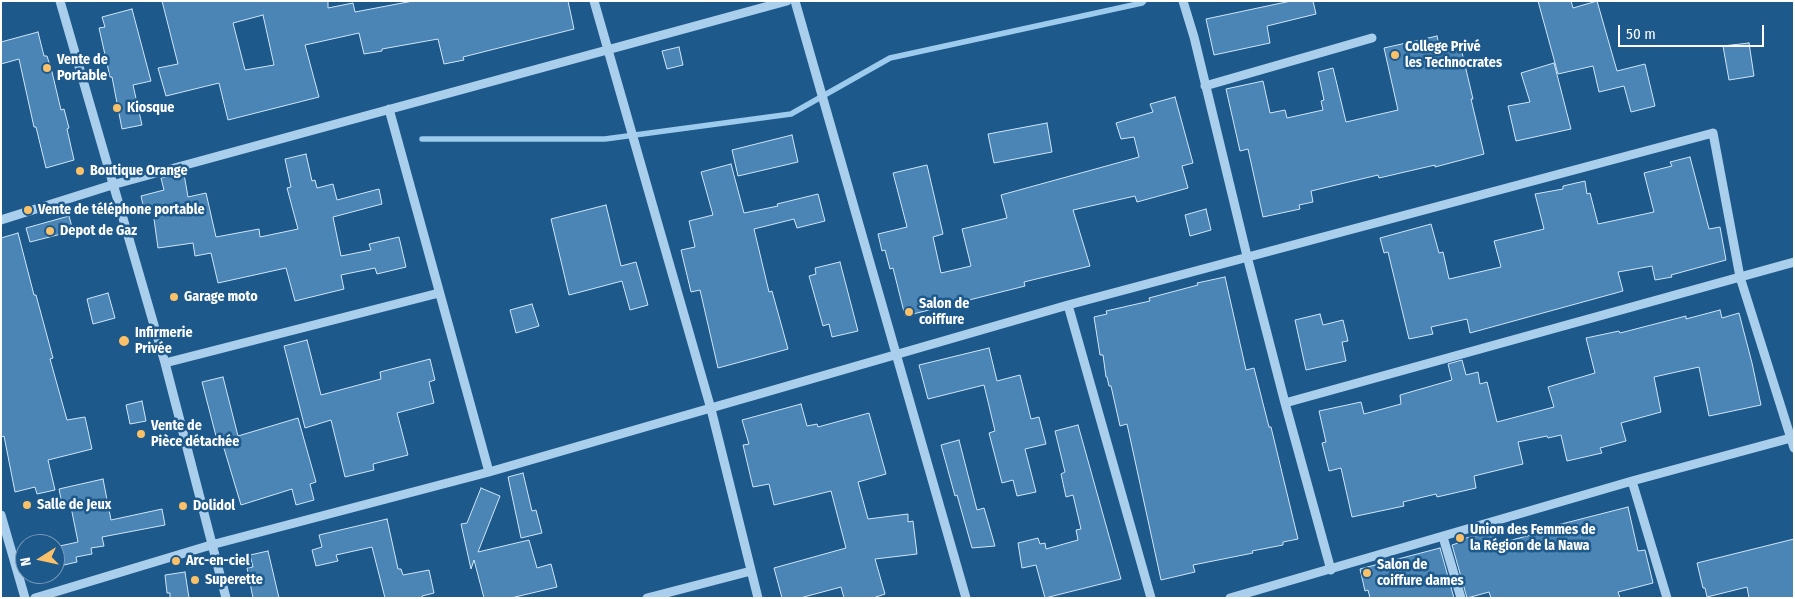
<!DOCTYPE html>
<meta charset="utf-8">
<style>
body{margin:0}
#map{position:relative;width:1795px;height:599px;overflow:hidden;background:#1e598b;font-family:"Fira Sans Condensed",sans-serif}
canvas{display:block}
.frame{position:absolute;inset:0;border:2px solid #fff;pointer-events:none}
.north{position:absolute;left:15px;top:534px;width:50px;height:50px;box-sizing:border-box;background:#1e598b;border:1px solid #789bb9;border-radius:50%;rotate:260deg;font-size:14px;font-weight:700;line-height:20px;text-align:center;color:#fff}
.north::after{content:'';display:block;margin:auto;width:18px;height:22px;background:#fbc168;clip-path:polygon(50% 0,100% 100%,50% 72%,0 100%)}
.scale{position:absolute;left:1618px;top:25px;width:146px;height:22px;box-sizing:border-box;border:2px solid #fff;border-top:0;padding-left:6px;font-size:15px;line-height:18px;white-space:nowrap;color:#fff;-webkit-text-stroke:4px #1e598b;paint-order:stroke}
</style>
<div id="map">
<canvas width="1795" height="599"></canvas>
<div class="frame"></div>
<div class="north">N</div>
<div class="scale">50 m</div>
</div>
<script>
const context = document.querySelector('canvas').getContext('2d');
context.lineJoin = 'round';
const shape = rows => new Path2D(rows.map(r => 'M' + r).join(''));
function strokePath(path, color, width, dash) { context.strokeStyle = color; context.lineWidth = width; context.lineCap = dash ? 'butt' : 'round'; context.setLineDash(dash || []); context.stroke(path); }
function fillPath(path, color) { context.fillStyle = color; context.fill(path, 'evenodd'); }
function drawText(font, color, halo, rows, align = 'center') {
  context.font = font + ' "Fira Sans Condensed",sans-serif'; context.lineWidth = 5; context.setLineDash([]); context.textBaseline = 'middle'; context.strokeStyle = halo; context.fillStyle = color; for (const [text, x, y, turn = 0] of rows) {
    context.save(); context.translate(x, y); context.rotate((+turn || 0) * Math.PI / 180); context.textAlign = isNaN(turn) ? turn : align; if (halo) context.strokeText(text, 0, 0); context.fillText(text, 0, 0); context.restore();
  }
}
const stream = shape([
 [422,139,605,139,791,114,890,58,1142,3,1144,1]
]);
const building = shape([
 [162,1,328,1,328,8,353,3,355,12,413,1,568,1,574,29,463,57,464,60,444,64,438,39,382,49,382,51,364,54,359,33,305,45,319,97,228,120,219,83,166,96,158,68,178,64,162,1],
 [263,15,274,65,245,70,233,23,263,15],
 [1291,1,1313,1,1316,14,1267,26,1270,43,1214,55,1206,19,1291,1],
 [1538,1,1571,1,1573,8,1597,1,1617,71,1645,64,1655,106,1631,112,1624,86,1599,92,1593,66,1558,74,1538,1],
 [132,9,151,81,133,85,142,125,122,129,112,77,110,77,99,28,105,27,102,17,132,9],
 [38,32,44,56,47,56,52,72,61,110,64,109,69,128,67,129,74,160,46,168,36,127,34,127,19,59,1,64,1,42,38,32],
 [1437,36,1440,49,1460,44,1473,99,1471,99,1484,154,1435,167,1435,165,1379,178,1378,175,1311,191,1313,202,1299,205,1300,209,1263,217,1248,149,1240,151,1226,89,1263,81,1270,113,1285,110,1287,118,1323,110,1321,101,1324,100,1318,72,1333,68,1346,122,1398,110,1384,48,1437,36],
 [1749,43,1754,76,1729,80,1723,46,1749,43],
 [679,47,683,65,667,69,662,51,679,47],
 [1554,63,1571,129,1516,141,1508,106,1530,102,1521,73,1554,63],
 [1175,97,1193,163,1182,166,1188,188,1137,202,1135,196,1073,210,1090,266,1024,282,1025,286,905,316,893,268,890,269,885,250,882,251,878,234,907,227,893,173,927,165,943,234,933,237,941,273,971,266,962,229,1007,218,1001,195,1139,157,1134,137,1121,139,1116,123,1153,112,1150,104,1175,97],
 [1047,123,1052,152,994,163,988,134,1047,123],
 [792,135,798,162,738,176,732,150,792,135],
 [306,154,312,181,315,180,317,188,333,184,337,200,379,189,382,204,333,217,341,256,371,250,369,244,399,237,406,267,377,274,375,268,341,275,344,289,295,301,286,268,218,283,211,253,195,256,193,243,158,248,153,212,145,214,141,196,164,190,161,178,184,174,188,197,206,193,216,237,259,229,260,237,298,229,287,188,291,187,285,159,306,154],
 [1690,157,1709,229,1720,227,1726,260,1671,275,1672,277,1655,280,1652,266,1618,272,1623,291,1470,333,1467,319,1431,327,1433,334,1409,339,1388,252,1384,253,1380,238,1431,224,1439,253,1443,252,1449,279,1501,267,1494,241,1544,229,1535,194,1563,189,1563,186,1585,181,1587,194,1590,193,1598,224,1654,212,1644,173,1672,166,1670,162,1690,157],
 [731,164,744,213,778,206,777,204,818,194,825,221,797,228,794,219,754,229,769,292,772,291,788,349,718,368,700,290,691,292,681,250,695,247,689,221,713,215,701,172,731,164],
 [606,205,621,266,636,262,648,305,630,310,622,281,569,295,551,219,606,205],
 [1206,209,1211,230,1190,236,1185,215,1206,209],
 [69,216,73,231,30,242,26,228,69,216],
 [18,233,34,295,36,295,53,358,50,359,67,420,85,417,92,449,48,460,55,490,37,494,35,487,15,492,4,436,1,437,1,238,18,233],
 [840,262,858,331,832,337,829,324,823,326,809,276,816,274,815,268,840,262],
 [1225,277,1246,370,1254,368,1269,427,1271,427,1298,539,1283,542,1283,545,1252,551,1253,553,1193,565,1195,572,1161,580,1127,424,1120,426,1111,386,1109,386,1107,377,1106,377,1103,355,1100,355,1094,317,1107,314,1106,311,1150,301,1149,298,1198,285,1197,283,1225,277],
 [108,293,115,318,93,324,87,299,108,293],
 [532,304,539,326,516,333,510,310,532,304],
 [1720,310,1722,318,1739,313,1752,363,1761,405,1709,416,1699,367,1654,377,1661,412,1621,423,1626,441,1600,448,1602,453,1567,461,1561,435,1548,438,1547,436,1518,442,1523,464,1474,476,1476,488,1437,497,1436,494,1403,502,1404,506,1352,517,1341,468,1329,471,1322,443,1326,442,1319,411,1361,402,1364,414,1401,404,1400,395,1452,380,1448,364,1462,360,1466,375,1478,372,1480,384,1487,382,1497,422,1554,407,1548,387,1595,373,1586,338,1619,331,1620,333,1686,316,1686,319,1720,310],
 [1320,314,1323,325,1343,320,1348,341,1342,342,1346,361,1306,370,1295,320,1320,314],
 [307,340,321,395,381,379,380,372,430,359,435,380,429,382,434,403,397,413,408,455,373,464,374,470,345,477,331,420,305,428,284,346,307,340],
 [989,348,997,381,1020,375,1031,419,1039,417,1046,444,1025,449,1036,492,1017,496,1013,480,1002,483,989,433,995,431,984,385,928,399,919,365,989,348],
 [223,377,238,436,298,418,316,482,310,484,314,500,296,505,292,489,241,505,220,435,216,436,202,382,223,377],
 [142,401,146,421,130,424,126,405,142,401],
 [801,404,807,426,817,424,818,427,869,413,886,474,858,482,868,519,908,514,908,522,913,521,917,554,875,559,885,594,873,598,844,598,841,587,800,598,782,598,774,568,846,548,831,491,774,505,769,484,753,487,743,445,749,444,742,420,801,404],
 [1078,425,1121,579,1045,598,1036,565,1022,568,1018,543,1038,538,1040,544,1045,543,1046,549,1078,540,1076,530,1081,529,1073,495,1066,497,1061,474,1065,472,1055,431,1078,425],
 [959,440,977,510,984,508,995,546,972,548,957,495,955,496,941,445,959,440],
 [523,473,532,511,536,510,542,533,521,538,508,477,523,473],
 [103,479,111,520,162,509,165,525,102,537,104,546,91,548,92,554,76,557,77,562,55,567,55,547,78,542,70,502,62,504,59,489,103,479],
 [481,488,500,496,478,552,529,540,537,568,551,564,557,587,511,598,484,598,474,560,471,569,461,524,467,523,481,488],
 [1628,507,1638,551,1645,550,1653,583,1618,592,1620,598,1491,598,1489,592,1467,598,1452,545,1458,543,1457,540,1493,532,1496,544,1535,534,1534,531,1628,507],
 [387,519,398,569,401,569,403,575,429,570,434,593,422,596,422,598,385,598,372,547,336,555,338,561,316,566,312,550,322,547,319,535,387,519],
 [1794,539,1794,598,1749,598,1747,587,1707,597,1705,588,1703,588,1697,563,1794,539],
 [1440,548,1454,598,1370,598,1368,590,1365,591,1360,569,1440,548],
 [268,551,279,598,253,598,247,568,253,567,250,555,268,551],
 [185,572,189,598,170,598,170,593,167,593,165,575,185,572]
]);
const minor = shape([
 [60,1,165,363,226,598],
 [594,1,711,409,758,598],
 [795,1,966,598],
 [1183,1,1194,37,1247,256,1285,403,1331,570],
 [1205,86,1372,38],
 [389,109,489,472],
 [1,220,112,185,787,1],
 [1068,305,1151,598],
 [165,363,439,293],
 [1285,403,1794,262],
 [1632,481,1667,598],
 [1,515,25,598],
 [1443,537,1461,598],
 [35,598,211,545,489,472,1068,305,1713,133,1740,277,1794,448],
 [647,598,751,571],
 [1230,598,1632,481,1794,437]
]);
const markers = [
 [1395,55,5,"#fbc168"],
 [47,68,5,"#fbc168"],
 [117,108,5,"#fbc168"],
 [80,171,5,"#fbc168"],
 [28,210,5,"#fbc168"],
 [50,231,5,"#fbc168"],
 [174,297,5,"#fbc168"],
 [909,312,5,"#fbc168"],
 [124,341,6,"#fbc168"],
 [141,434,5,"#fbc168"],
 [27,505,5,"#fbc168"],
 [183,506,5,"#fbc168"],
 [1460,538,5,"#fbc168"],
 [176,561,5,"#fbc168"],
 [1367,573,5,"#fbc168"],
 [195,580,5,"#fbc168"]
];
const poiNames = [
 ["College Privé",1405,47],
 ["les Technocrates",1405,63],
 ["Vente de",57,60],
 ["Portable",57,76],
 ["Kiosque",127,108],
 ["Boutique Orange",90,171],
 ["Vente de téléphone portable",38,210],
 ["Depot de Gaz",60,231],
 ["Garage moto",184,297],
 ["Salon de",919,304],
 ["coiffure",919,320],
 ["Infirmerie",135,333],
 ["Privée",135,349],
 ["Vente de",151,426],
 ["Pièce détachée",151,442],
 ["Salle de Jeux",37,505],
 ["Dolidol",193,506],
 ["Union des Femmes de",1470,530],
 ["la Région de la Nawa",1470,546],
 ["Arc-en-ciel",186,561],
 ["Salon de",1377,565],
 ["coiffure dames",1377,581],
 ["Superette",205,580]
];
strokePath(stream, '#9dcbee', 5.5);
fillPath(building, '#4a85b5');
strokePath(building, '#cfe6f9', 1);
strokePath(minor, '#aacfec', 9);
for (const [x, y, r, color] of markers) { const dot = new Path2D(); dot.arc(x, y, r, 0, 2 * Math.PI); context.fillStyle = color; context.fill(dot); strokePath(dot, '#1e598b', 2); }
drawText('bold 14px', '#fff', '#1e598b', poiNames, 'left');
</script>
